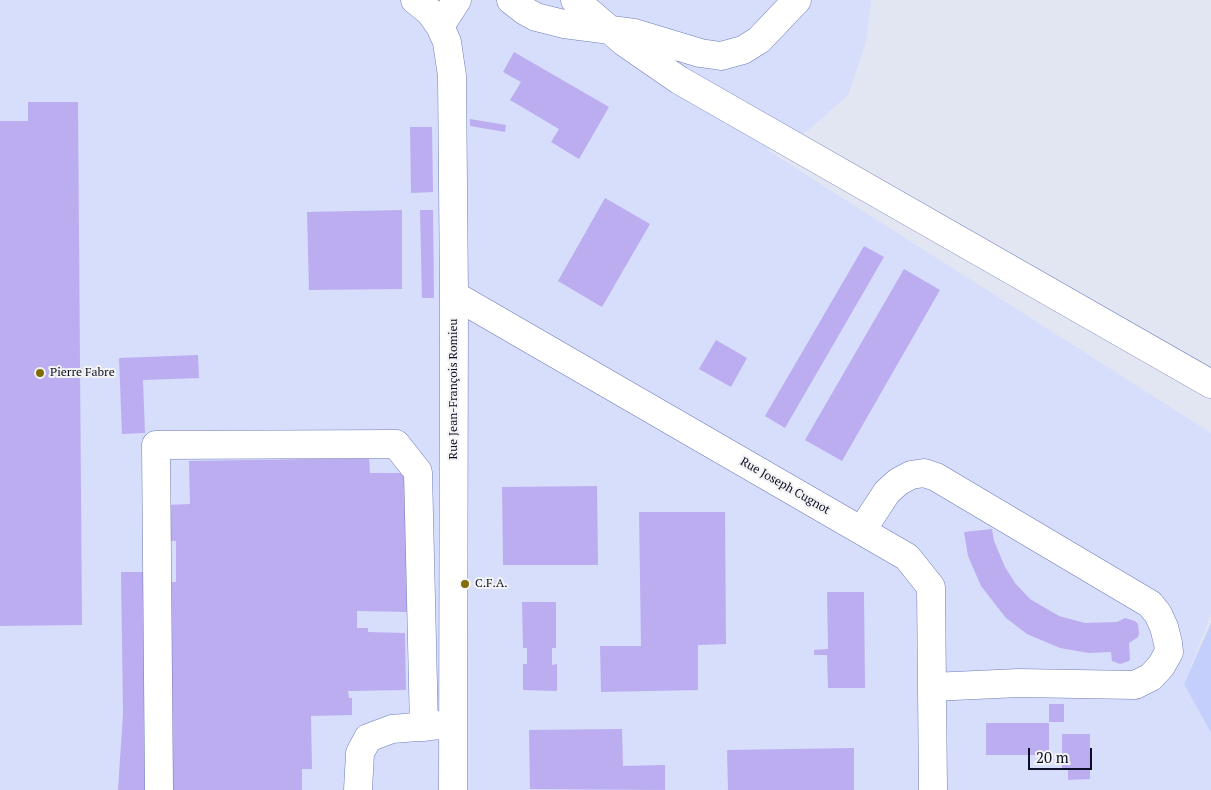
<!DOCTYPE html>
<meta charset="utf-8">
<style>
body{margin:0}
#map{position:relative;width:1211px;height:790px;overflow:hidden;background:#e2e5f2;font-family:"PT Serif",serif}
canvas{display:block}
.scale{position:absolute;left:1028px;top:748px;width:64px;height:22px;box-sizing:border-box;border:2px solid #0c0f26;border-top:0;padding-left:6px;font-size:15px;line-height:18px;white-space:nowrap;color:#0c0f26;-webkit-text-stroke:4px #f3f3f3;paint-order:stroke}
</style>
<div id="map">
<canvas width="1211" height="790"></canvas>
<div class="scale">20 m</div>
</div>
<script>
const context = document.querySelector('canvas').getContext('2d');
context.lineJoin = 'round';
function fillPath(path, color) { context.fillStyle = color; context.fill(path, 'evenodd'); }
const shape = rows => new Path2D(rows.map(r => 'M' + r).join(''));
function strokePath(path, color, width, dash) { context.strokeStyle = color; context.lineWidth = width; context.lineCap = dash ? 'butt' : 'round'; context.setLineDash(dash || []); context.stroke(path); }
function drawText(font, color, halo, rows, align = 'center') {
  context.font = font + ' "PT Serif",serif'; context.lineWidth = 4; context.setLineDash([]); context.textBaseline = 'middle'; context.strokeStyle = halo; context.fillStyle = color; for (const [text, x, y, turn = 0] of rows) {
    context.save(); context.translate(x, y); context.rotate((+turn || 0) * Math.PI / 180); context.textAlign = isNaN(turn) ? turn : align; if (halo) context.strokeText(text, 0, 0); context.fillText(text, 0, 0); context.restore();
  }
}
const built = shape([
 [0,0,871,0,866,42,848,95,806,132,767,150,1211,433,1211,614,1184,684,1211,733,1211,790,0,790]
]);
const green = shape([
 [1211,623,1211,733,1184,684]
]);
const building = shape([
 [514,52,609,107,579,159,551,142,559,129,510,100,521,82,503,72],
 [28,102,78,102,82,625,0,626,0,121,28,121],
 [470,119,506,125,505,132,470,126],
 [410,127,432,127,433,192,411,193],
 [605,198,650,224,602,307,558,281],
 [402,210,402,289,309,290,307,212],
 [420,210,433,210,434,298,422,298],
 [864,246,884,257,785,428,765,416],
 [904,269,940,290,842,461,805,440],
 [716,340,747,358,731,387,699,369],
 [198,355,199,378,143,380,145,433,122,434,119,358],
 [369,458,370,473,406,473,407,612,357,611,357,628,368,628,368,632,405,633,406,690,348,691,349,698,352,698,352,715,311,716,312,769,302,769,302,790,165,790,167,582,176,582,176,541,166,541,166,505,190,504,189,461],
 [597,486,598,565,503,565,502,487],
 [639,512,725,512,726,644,698,645,698,690,601,692,600,646,641,646],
 [992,529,994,541,1005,567,1015,583,1030,599,1059,616,1085,623,1117,622,1125,618,1135,621,1138,624,1139,633,1138,637,1129,643,1130,659,1129,661,1120,664,1112,661,1111,652,1089,653,1060,648,1027,634,1006,618,981,586,968,556,964,532],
 [121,572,152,572,151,790,118,790,123,714],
 [827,592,864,592,865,688,828,688,827,655,814,655,814,650,828,649],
 [522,602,556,602,556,648,552,648,552,665,557,664,557,691,523,690,523,664,527,664,527,648,523,648],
 [1049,704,1064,704,1064,722,1049,722],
 [986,723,1049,723,1049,755,986,755],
 [622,729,623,766,665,765,665,790,530,789,529,730],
 [1062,734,1090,734,1090,779,1068,780,1068,769,1062,769],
 [854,748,854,790,728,790,727,750]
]);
const minor = shape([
 [415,0,430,12,440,26,447,42,452,76,454,295,453,790],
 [511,0,525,11,536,17,564,24,634,33,700,53,721,56,743,50,759,40,797,0],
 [575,0,624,42,679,80,1211,384],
 [440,26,457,0],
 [454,295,907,557,931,587,933,790],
 [862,530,887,492,898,482,911,475,924,473,936,477,1150,604,1158,614,1164,627,1168,643,1169,652,1161,666,1151,677,1135,685,1019,683,932,687],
 [159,790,156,445,396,444,418,472,424,727],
 [358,790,360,753,368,738,392,729,442,725]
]);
const markers = [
 [40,373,5,"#836c08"],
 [465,584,5,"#836c08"]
];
const poiNames = [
 ["Pierre Fabre",50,373],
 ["C.F.A.",475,584]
];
const streetNames = [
 ["Rue Jean-François Romieu",454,389,-90],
 ["Rue Joseph Cugnot",785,486,30]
];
fillPath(built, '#d6defb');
fillPath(green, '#c4cffc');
fillPath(building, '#bcadf1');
strokePath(minor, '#6f7cb8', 29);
strokePath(minor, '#fff', 28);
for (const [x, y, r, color] of markers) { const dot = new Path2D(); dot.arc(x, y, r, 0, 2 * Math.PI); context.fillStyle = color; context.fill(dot); strokePath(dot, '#f3f3f3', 2); }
drawText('12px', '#0c0f26', '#f3f3f3', poiNames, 'left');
drawText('12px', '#0c0f26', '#f3f3f3', streetNames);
</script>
